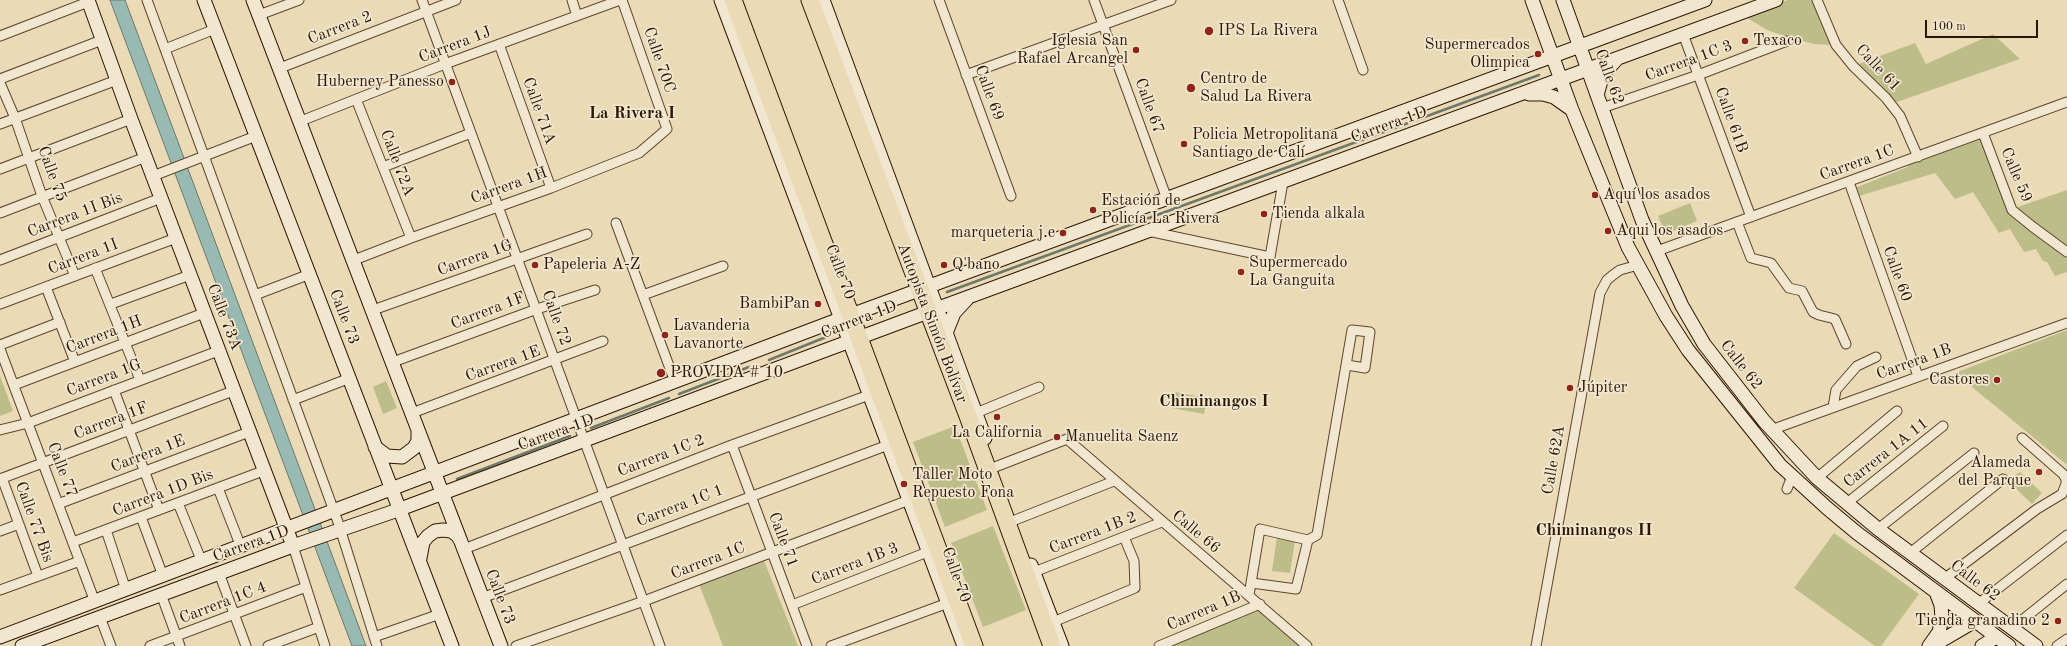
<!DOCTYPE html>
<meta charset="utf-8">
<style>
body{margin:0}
#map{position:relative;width:2067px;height:646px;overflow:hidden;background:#eadab6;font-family:"Old Standard TT",serif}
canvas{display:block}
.scale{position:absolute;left:1925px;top:20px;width:113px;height:18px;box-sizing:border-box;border:2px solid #2e1500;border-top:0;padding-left:5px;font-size:12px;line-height:14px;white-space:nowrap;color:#2e1500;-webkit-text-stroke:3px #f1e7d0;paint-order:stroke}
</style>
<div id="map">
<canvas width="2067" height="646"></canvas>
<div class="scale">100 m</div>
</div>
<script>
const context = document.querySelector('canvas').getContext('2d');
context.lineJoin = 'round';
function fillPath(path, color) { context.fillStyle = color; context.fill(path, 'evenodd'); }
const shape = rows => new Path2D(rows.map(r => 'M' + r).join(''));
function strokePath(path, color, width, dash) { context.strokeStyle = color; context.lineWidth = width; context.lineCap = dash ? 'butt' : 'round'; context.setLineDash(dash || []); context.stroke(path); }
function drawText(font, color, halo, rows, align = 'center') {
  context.font = font + ' "Old Standard TT",serif'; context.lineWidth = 3.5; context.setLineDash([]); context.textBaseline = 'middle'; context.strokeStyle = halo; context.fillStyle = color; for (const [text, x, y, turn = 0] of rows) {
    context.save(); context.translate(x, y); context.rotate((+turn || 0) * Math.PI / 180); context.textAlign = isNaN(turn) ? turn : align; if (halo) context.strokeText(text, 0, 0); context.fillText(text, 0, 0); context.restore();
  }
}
const green = shape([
 [1788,0,1813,0,1832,45,1814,44,1787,37,1767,30,1744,16],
 [1993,34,2020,59,1891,104,1853,66,1915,43,1926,64],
 [1983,133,2012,209,2067,190,2067,272,2055,276,2047,262,2043,261,2036,249,2024,252,2010,229,1999,233,1973,192,1955,199,1935,173,1859,196,1855,188,1908,167,1904,162],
 [1690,203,1697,221,1666,234,1658,216],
 [2067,330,2067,465,1955,373],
 [0,376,13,411,0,416],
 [386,381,397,408,383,414,373,387],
 [1175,392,1207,398,1204,414,1172,408],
 [955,426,987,510,945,527,913,442],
 [2020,472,2042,493,2032,504,2007,480],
 [993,526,1026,610,983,627,951,543],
 [1834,533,1919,594,1881,646,1875,646,1794,588],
 [1277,537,1295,540,1290,573,1272,571],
 [763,558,798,646,723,646,699,584],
 [1260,604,1307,646,1174,646,1171,641]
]);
const water = shape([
 [110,0,125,0,366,646,352,646,110,0]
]);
const stream = shape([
 [947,292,1539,75],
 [769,360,826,337],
 [679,394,749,367],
 [591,428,669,398],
 [457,479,570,436]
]);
const street = shape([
 [147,0,338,522,377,646],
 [422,0,660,646],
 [572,0,577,16],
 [939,0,1011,196],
 [1094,0,1167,199],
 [1338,0,1363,70],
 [1817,0,1836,45,1853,66,1886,98,1900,116,1918,157],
 [259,15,299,0],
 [1683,34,1751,217],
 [0,36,88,2],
 [499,44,551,188],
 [165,49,215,29],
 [280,68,456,0],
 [966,75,1171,0],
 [0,79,102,40],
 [0,83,15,118,42,196,75,276],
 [356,99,411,238],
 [1602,108,1698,75,1787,41],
 [301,121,445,64,620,0],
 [0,124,117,80],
 [1983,133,2012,210,2033,227,2067,252],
 [383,167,471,133],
 [0,169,131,119],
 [153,176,256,136],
 [1849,182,1918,376],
 [0,213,146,157],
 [1737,222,1751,258,1771,263,1789,288,1802,291,1813,312,1819,315,1835,319,1846,344],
 [616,223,675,382],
 [1148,231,1270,257,1283,182],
 [1657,251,2067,102],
 [0,260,161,198],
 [354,260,411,238,551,188,639,153,667,129,622,0],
 [95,268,140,380],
 [46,287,75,362],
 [255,295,310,274],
 [643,295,723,266],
 [0,304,176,238],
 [111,304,190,275],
 [373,310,587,234],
 [0,345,60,322],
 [0,349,95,602],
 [393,362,537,309,595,290],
 [14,385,204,313],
 [114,390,159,510],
 [293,400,350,378],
 [1833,407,1836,390,1857,366,1876,357],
 [412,413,603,341],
 [976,413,1039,387],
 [0,430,28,423,218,351],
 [1771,430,2067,323],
 [732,445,807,646],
 [995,467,1067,439,1307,646],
 [2,478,38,576],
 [1817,478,1897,411],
 [0,479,233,391],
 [218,488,241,547],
 [1787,489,1792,476],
 [178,503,202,562],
 [1847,503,1943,426],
 [58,504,249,432],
 [141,517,163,576],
 [1015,520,1114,481],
 [1878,529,1974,453],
 [106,530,126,590],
 [0,531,19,524],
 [73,542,263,471],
 [293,546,325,646],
 [464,549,732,445,869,395],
 [1910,553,2003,479],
 [1034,572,1162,522],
 [219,573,246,646],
 [1944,579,2037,509,2062,494,2066,484,2066,479,2063,474,2022,438],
 [1252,583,1296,589,1308,540],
 [0,590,80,561],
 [161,594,180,646],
 [1249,595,1260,529,1308,540,1317,535,1352,330,1370,332,1365,368,1347,365],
 [482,598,888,445],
 [1978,604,2067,535],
 [792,605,930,551],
 [100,617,111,646],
 [1053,622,1135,588,1134,561,1124,537],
 [2011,629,2067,584],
 [374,637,440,614],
 [150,646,306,587],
 [268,646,319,627],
 [516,646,644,601,909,500],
 [831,646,948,603],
 [1159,646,1260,604],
 [1536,646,1600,293,1607,280,1613,275,1620,270,1638,265],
 [2057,646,2067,639]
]);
const secondary = shape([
 [88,0,131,119,290,538],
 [204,0,452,646],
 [253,0,501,646],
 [721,0,964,646],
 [823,0,985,438],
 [1532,0,1572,110,1628,247,1666,316,1688,350,1780,465,1827,508,1857,533,2009,646],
 [1563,0,1642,220,1682,306,1704,344,1764,421,1817,478,1878,529,2036,646],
 [1529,94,1543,94,1554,97,1571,109],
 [1597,95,1603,74,1616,60],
 [946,333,954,313,967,299],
 [375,447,387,456,402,457,414,448,418,441,418,430],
 [420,558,423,542,428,536,435,531,443,530,451,531,458,536,460,540],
 [1031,565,1062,646],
 [0,637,832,322,1705,0],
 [22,646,293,546,395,511,944,306,1776,0],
 [1929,646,1939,632,1942,618,1941,605,1936,592],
 [1932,646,1975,621],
 [1982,646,1996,637]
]);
const highway = shape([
 [733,0,974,646],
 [810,0,968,416,1052,646]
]);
const markers = [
 [1209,31,5,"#8f2418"],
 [1745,41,4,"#8f2418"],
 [1136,50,4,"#8f2418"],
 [1538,54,4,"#8f2418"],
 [452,82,4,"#8f2418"],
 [1191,88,5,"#8f2418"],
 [1184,144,4,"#8f2418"],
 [1595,195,4,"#8f2418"],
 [1093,210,4,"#8f2418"],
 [1264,214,4,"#8f2418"],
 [1608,231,4,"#8f2418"],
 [1063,233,4,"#8f2418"],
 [535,265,4,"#8f2418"],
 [944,265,4,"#8f2418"],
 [1241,272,4,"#8f2418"],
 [818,304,4,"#8f2418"],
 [665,335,4,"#8f2418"],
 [661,373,5,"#8f2418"],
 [1997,380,4,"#8f2418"],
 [1570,388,4,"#8f2418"],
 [997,417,4,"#8f2418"],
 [1057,437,4,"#8f2418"],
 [2039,472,4,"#8f2418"],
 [904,484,4,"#8f2418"],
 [2058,621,4,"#8f2418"]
];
const streetNames = [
 ["Carrera 2",340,28,-21],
 ["Carrera 1J",455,45,-21],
 ["Calle 70C",659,60,71],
 ["Carrera 1C 3",1689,61,-20],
 ["Calle 61",1878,68,47],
 ["Calle 62",1609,77,70],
 ["Calle 69",989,93,70],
 ["Calle 67",1149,106,70],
 ["Calle 71A",539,111,70],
 ["Calle 61B",1731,120,70],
 ["Carrera 1D",1389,125,-20],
 ["Calle 72A",397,163,69],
 ["Carrera 1C",1857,163,-20],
 ["Calle 75",52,174,70],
 ["Calle 59",2016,175,67],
 ["Carrera 1H",509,186,-20],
 ["Carrera 1I Bis",75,215,-21],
 ["Carrera 1I",83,257,-21],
 ["Carrera 1G",475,258,-20],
 ["Calle 70",840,272,69],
 ["Calle 60",1897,274,70],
 ["Carrera 1F",488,311,-21],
 ["Calle 73A",224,317,69],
 ["Calle 73",344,317,69],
 ["Calle 72",556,318,70],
 ["Carrera 1D",859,320,-21],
 ["Autopista Simón Bolívar",932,323,69],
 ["Carrera 1H",104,335,-21],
 ["Carrera 1B",1914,362,-20],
 ["Carrera 1E",503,364,-20],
 ["Calle 62",1741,365,52],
 ["Carrera 1G",104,378,-21],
 ["Carrera 1F",111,421,-21],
 ["Carrera 1D",556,433,-20],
 ["Carrera 1A 11",1886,453,-38],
 ["Carrera 1E",148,454,-21],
 ["Carrera 1C 2",661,456,-21],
 ["Calle 62A",1554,460,-80],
 ["Calle 77",62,470,69],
 ["Carrera 1D Bis",163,493,-21],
 ["Carrera 1C 1",680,506,-21],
 ["Calle 77 Bis",34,522,70],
 ["Calle 66",1196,532,40],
 ["Carrera 1B 2",1093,533,-21],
 ["Calle 71",783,540,69],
 ["Carrera 1D",251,544,-20],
 ["Carrera 1C",708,561,-21],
 ["Carrera 1B 3",855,564,-21],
 ["Calle 70",956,575,70],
 ["Calle 62",1975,581,37],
 ["Calle 73",500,597,69],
 ["Carrera 1C 4",223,603,-21],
 ["Carrera 1B",1204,611,-23]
];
const poiNames = [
 ["IPS La Rivera",1218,31],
 ["Iglesia San",1128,41,"right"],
 ["Rafael Arcangel",1128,59,"right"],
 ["Texaco",1753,41],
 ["Supermercados",1530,45,"right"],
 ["Olimpica",1530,63,"right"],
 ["Centro de",1200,79],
 ["Salud La Rivera",1200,97],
 ["Huberney Panesso",444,82,"right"],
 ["Policia Metropolitana",1192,135],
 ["Santiago de Calí",1192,153],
 ["Aquí los asados",1603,195],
 ["Estación de",1101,201],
 ["Policía La Rivera",1101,219],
 ["Tienda alkala",1272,214],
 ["Aqui los asados",1616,231],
 ["marqueteria j.e",1055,233,"right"],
 ["Supermercado",1249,263],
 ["La Ganguita",1249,281],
 ["Papeleria A-Z",543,265],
 ["Q'bano",952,265],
 ["BambiPan",810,304,"right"],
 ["Lavanderia",673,326],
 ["Lavanorte",673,344],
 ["PROVIDA # 10",670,373],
 ["Castores",1989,380,"right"],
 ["Júpiter",1578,388],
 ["La California",997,433,"center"],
 ["Manuelita Saenz",1065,437],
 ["Alameda",2031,463,"right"],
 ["del Parque",2031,481,"right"],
 ["Taller Moto",912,475],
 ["Repuesto Fona",912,493],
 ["Tienda granadino 2",2050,621,"right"]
];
const neighbourhoodNames = [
 ["La Rivera I",632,114],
 ["Chiminangos I",1214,402],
 ["Chiminangos II",1594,531]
];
fillPath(green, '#bdbd89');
fillPath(water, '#98bab2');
strokePath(water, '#6e786b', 1);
strokePath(stream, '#6e786b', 2.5);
strokePath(street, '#5d462e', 11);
strokePath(secondary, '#2e1500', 15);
strokePath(highway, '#2e1500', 19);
strokePath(street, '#f1e7d0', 9);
strokePath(secondary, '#f1e7d0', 13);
strokePath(highway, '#eadab6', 17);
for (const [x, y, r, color] of markers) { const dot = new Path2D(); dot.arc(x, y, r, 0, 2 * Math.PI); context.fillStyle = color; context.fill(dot); strokePath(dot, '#f1e7d0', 1.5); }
drawText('16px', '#2e1500', '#f1e7d0', streetNames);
drawText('16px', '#2e1500', '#f1e7d0', poiNames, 'left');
drawText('bold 17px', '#2e1500', '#f1e7d0', neighbourhoodNames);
</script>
